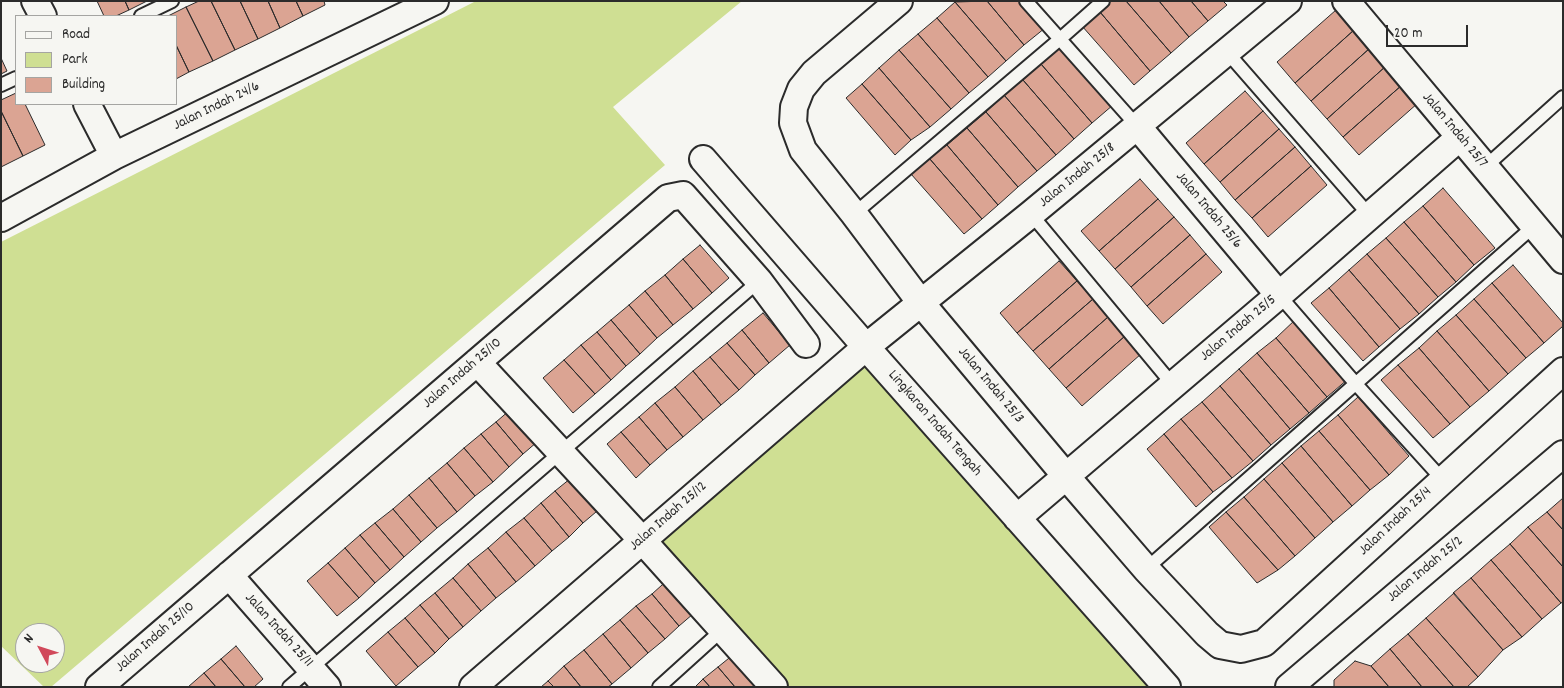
<!DOCTYPE html>
<style>
body{margin:0}
#map{position:relative;width:1564px;height:688px;overflow:hidden;background:#f6f6f2;font-family:Dekko,sans-serif}
canvas{display:block}
.frame{position:absolute;inset:0;border:2px solid #2b2b2b;pointer-events:none}
.legend{position:absolute;left:15px;top:15px;width:162px;height:90px;box-sizing:border-box;background:#f6f6f2;border:1px solid #a5a5a2;margin:0;padding:6px 9px;list-style:none;font-size:15px;color:#2b2b2b}
.legend li{display:flex;align-items:center;gap:10px;height:25px}
.legend b{width:25px;border:1px solid #a5a5a2}
.north{position:absolute;left:15px;top:623px;width:50px;height:50px;box-sizing:border-box;background:#f6f6f2;border:1px solid #a5a5a2;border-radius:50%;rotate:310deg;font-size:14px;font-weight:700;line-height:20px;text-align:center;color:#2b2b2b}
.north::after{content:'';display:block;margin:auto;width:18px;height:22px;background:#d1495b;clip-path:polygon(50% 0,100% 100%,50% 72%,0 100%)}
.scale{position:absolute;left:1386px;top:25px;width:82px;height:22px;box-sizing:border-box;border:2px solid #2b2b2b;border-top:0;padding-left:6px;font-size:15px;line-height:18px;white-space:nowrap;color:#2b2b2b;-webkit-text-stroke:4px #f6f6f2;paint-order:stroke}
</style>
<div id="map">
<canvas width="1564" height="688"></canvas>
<div class="frame"></div>
<ul class="legend">
<li><b style="height:6px;background:#f6f6f2"></b>Road</li>
<li><b style="height:14px;background:#cfdf93"></b>Park</li>
<li><b style="height:14px;background:#dba493"></b>Building</li>
</ul>
<div class="north">N</div>
<div class="scale">20 m</div>
</div>
<script>
const context = document.querySelector('canvas').getContext('2d');
context.lineJoin = 'round';
function fillPath(path, color) { context.fillStyle = color; context.fill(path, 'evenodd'); }
const shape = rows => new Path2D(rows.map(r => 'M' + r).join(''));
function strokePath(path, color, width, dash) { context.strokeStyle = color; context.lineWidth = width; context.lineCap = dash ? 'butt' : 'round'; context.setLineDash(dash || []); context.stroke(path); }
function drawText(font, color, halo, rows, align = 'center') {
  context.font = font + ' Dekko,sans-serif'; context.lineWidth = 4; context.setLineDash([]); context.textBaseline = 'middle'; context.strokeStyle = halo; context.fillStyle = color; for (const [text, x, y, turn = 0] of rows) {
    context.save(); context.translate(x, y); context.rotate((+turn || 0) * Math.PI / 180); context.textAlign = isNaN(turn) ? turn : align; if (halo) context.strokeText(text, 0, 0); context.fillText(text, 0, 0); context.restore();
  }
}
const green = shape([
 [476,1,742,1,613,107,665,165,51,687,44,687,1,646,1,242],
 [25,633,55,633,55,663,25,663],
 [866,347,1167,687,772,687,642,540]
]);
const building = shape([
 [97,1,125,1,129,10,116,16,104,16,97,1],
 [125,1,147,1,129,10,125,1],
 [199,1,211,1,235,50,213,61,186,7,199,1],
 [211,1,240,1,258,39,235,50,211,1],
 [240,1,268,1,280,28,258,39,240,1],
 [268,1,296,1,303,16,280,28,268,1],
 [296,1,324,1,325,5,303,16,296,1],
 [987,1,1023,1,1045,28,1024,45,987,1],
 [987,1,1024,45,1006,61,955,2,987,1],
 [1111,1,1126,1,1171,53,1150,71,1100,12,1111,1],
 [1126,1,1159,1,1189,37,1171,53,1126,1],
 [1159,1,1191,1,1208,21,1189,37,1159,1],
 [1191,1,1223,1,1227,5,1208,21,1191,1],
 [955,2,1006,61,988,77,937,18,955,2],
 [186,7,213,61,189,72,176,45,176,16,168,16,186,7],
 [1336,10,1354,30,1295,83,1277,62,1336,10],
 [1100,12,1150,71,1134,85,1082,26,1100,12],
 [937,18,988,77,969,93,918,34,937,18],
 [1354,30,1370,48,1311,101,1295,83,1354,30],
 [918,34,969,93,951,109,899,50,918,34],
 [176,45,189,72,176,79,176,45],
 [1061,46,1113,105,1092,123,1041,64,1061,46],
 [1370,48,1386,66,1327,119,1311,101,1370,48],
 [899,50,951,109,930,127,879,68,899,50],
 [1,58,7,71,1,74,1,58],
 [1041,64,1092,123,1074,139,1023,80,1041,64],
 [1386,66,1402,85,1343,137,1327,119,1386,66],
 [879,68,930,127,911,140,862,84,879,68],
 [1023,80,1074,139,1056,155,1004,95,1023,80],
 [862,84,911,140,895,155,846,98,862,84],
 [1402,85,1418,103,1359,155,1343,137,1402,85],
 [1245,91,1263,111,1204,164,1186,143,1245,91],
 [16,93,16,104,25,104,45,145,23,156,1,111,1,100,16,93],
 [1004,95,1056,155,1037,171,986,112,1004,95],
 [1,111,23,156,1,167,1,111],
 [1263,111,1279,129,1220,182,1204,164,1263,111],
 [986,112,1037,171,1018,187,967,128,986,112],
 [967,128,1018,187,998,205,947,145,967,128],
 [1279,129,1295,147,1235,200,1220,182,1279,129],
 [947,145,998,205,982,219,929,158,947,145],
 [1295,147,1311,166,1252,218,1235,200,1295,147],
 [929,158,982,219,964,234,911,174,929,158],
 [1311,166,1327,185,1268,237,1252,218,1311,166],
 [1140,179,1158,199,1099,251,1081,231,1140,179],
 [1443,188,1495,248,1474,265,1423,206,1443,188],
 [1158,199,1174,217,1115,269,1099,251,1158,199],
 [1423,206,1474,265,1456,282,1404,222,1423,206],
 [1174,217,1190,235,1131,287,1115,269,1174,217],
 [1404,222,1456,282,1438,297,1386,238,1404,222],
 [1190,235,1206,254,1147,306,1131,287,1190,235],
 [1386,238,1438,297,1419,314,1367,254,1386,238],
 [700,245,729,278,712,293,683,259,700,245],
 [1206,254,1222,272,1163,324,1147,306,1206,254],
 [1367,254,1419,314,1400,329,1349,270,1367,254],
 [683,259,712,293,693,309,665,275,683,259],
 [1059,261,1077,281,1017,333,1000,313,1059,261],
 [1513,265,1563,323,1563,326,1544,343,1492,283,1513,265],
 [1349,270,1400,329,1379,347,1329,288,1349,270],
 [665,275,693,309,673,325,645,291,665,275],
 [1077,281,1093,299,1033,351,1017,333,1077,281],
 [1492,283,1544,343,1526,358,1474,299,1492,283],
 [1329,288,1379,347,1363,361,1311,303,1329,288],
 [645,291,673,325,657,338,629,305,645,291],
 [1093,299,1108,317,1049,369,1033,351,1093,299],
 [1474,299,1526,358,1508,374,1456,315,1474,299],
 [629,305,657,338,640,354,611,320,629,305],
 [763,313,790,345,769,363,742,330,763,313],
 [1456,315,1508,374,1489,391,1437,331,1456,315],
 [1108,317,1125,336,1066,388,1049,369,1108,317],
 [1296,319,1348,379,1327,397,1276,338,1296,319],
 [611,320,640,354,626,366,597,332,611,320],
 [742,330,769,363,755,375,727,343,742,330],
 [1437,331,1489,391,1470,407,1419,348,1437,331],
 [597,332,626,366,611,380,581,345,597,332],
 [1125,336,1141,354,1082,406,1066,388,1125,336],
 [1276,338,1327,397,1309,413,1257,353,1276,338],
 [727,343,755,375,739,390,710,357,727,343],
 [581,345,611,380,595,394,564,360,581,345],
 [1419,348,1470,407,1450,424,1398,365,1419,348],
 [1257,353,1309,413,1290,429,1239,369,1257,353],
 [710,357,739,390,721,405,693,371,710,357],
 [564,360,595,394,573,413,543,378,564,360],
 [1398,365,1450,424,1433,438,1381,380,1398,365],
 [1239,369,1290,429,1271,445,1220,386,1239,369],
 [693,371,721,405,703,420,675,387,693,371],
 [1220,386,1271,445,1253,461,1202,402,1220,386],
 [675,387,703,420,683,437,655,403,675,387],
 [1358,397,1409,456,1389,475,1338,415,1358,397],
 [1202,402,1253,461,1232,478,1181,419,1202,402],
 [655,403,683,437,667,450,639,417,655,403],
 [517,404,544,436,523,454,496,422,517,404],
 [1338,415,1389,475,1370,490,1319,431,1338,415],
 [639,417,667,450,650,465,621,432,639,417],
 [1181,419,1232,478,1213,492,1164,434,1181,419],
 [496,422,523,454,509,467,481,434,496,422],
 [1319,431,1370,490,1352,506,1301,446,1319,431],
 [621,432,650,465,636,478,607,444,621,432],
 [481,434,509,467,493,482,464,448,481,434],
 [1164,434,1213,492,1196,507,1147,449,1164,434],
 [1301,446,1352,506,1333,522,1282,463,1301,446],
 [464,448,493,482,475,496,447,463,464,448],
 [447,463,475,496,457,512,429,478,447,463],
 [1282,463,1333,522,1315,538,1264,479,1282,463],
 [576,474,603,506,583,523,555,491,576,474],
 [429,478,457,512,437,528,409,495,429,478],
 [1264,479,1315,538,1295,556,1244,497,1264,479],
 [555,491,583,523,569,537,541,503,555,491],
 [409,495,437,528,421,542,393,509,409,495],
 [1244,497,1295,556,1278,570,1226,512,1244,497],
 [1563,498,1563,530,1547,512,1563,498],
 [541,503,569,537,552,551,524,518,541,503],
 [393,509,421,542,404,557,375,523,393,509],
 [1226,512,1278,570,1257,583,1209,527,1226,512],
 [1547,512,1563,530,1563,567,1528,527,1547,512],
 [524,518,552,551,535,566,506,532,524,518],
 [375,523,404,557,390,570,360,535,375,523],
 [1528,527,1563,567,1563,602,1561,603,1510,544,1528,527],
 [506,532,535,566,516,582,488,548,506,532],
 [360,535,390,570,375,583,345,548,360,535],
 [1510,544,1561,603,1542,619,1491,560,1510,544],
 [345,548,375,583,359,598,328,563,345,548],
 [488,548,516,582,496,598,468,564,488,548],
 [1491,560,1542,619,1522,637,1471,578,1491,560],
 [328,563,359,598,337,616,307,581,328,563],
 [468,564,496,598,481,611,453,578,468,564],
 [672,576,700,608,679,626,652,594,672,576],
 [453,578,481,611,463,627,435,593,453,578],
 [1471,578,1522,637,1503,650,1453,593,1471,578],
 [435,593,463,627,449,639,420,605,435,593],
 [1454,593,1503,650,1478,677,1426,618,1454,593],
 [652,594,679,626,665,639,636,606,652,594],
 [420,605,449,639,435,653,405,618,420,605],
 [636,606,665,639,648,653,620,620,636,606],
 [405,618,435,653,418,667,388,632,405,618],
 [1426,618,1478,677,1467,687,1454,687,1408,634,1426,618],
 [620,620,648,653,631,668,603,634,620,620],
 [388,632,418,667,396,686,366,651,388,632],
 [603,634,631,668,612,684,584,650,603,634],
 [1408,634,1454,687,1422,687,1390,649,1408,634],
 [236,646,263,679,254,687,245,687,221,659,236,646],
 [1390,649,1422,687,1389,687,1371,666,1390,649],
 [584,650,612,684,608,687,581,687,564,666,584,650],
 [739,650,760,687,735,687,718,667,739,650],
 [221,659,245,687,216,687,204,673,221,659],
 [1355,661,1371,666,1389,687,1334,687,1334,680,1355,661],
 [564,666,581,687,554,687,548,681,564,666],
 [718,667,735,687,710,687,703,679,718,667],
 [204,673,216,687,188,687,204,673],
 [703,679,710,687,695,687,703,679],
 [548,681,554,687,541,687,548,681]
]);
const service = shape([
 [1026,1,1138,127],
 [141,16,172,1],
 [1227,52,1370,216],
 [1,85,16,78],
 [1485,167,1563,97],
 [854,214,1060,39,1103,1],
 [1031,214,1173,385],
 [1279,295,1356,384,1442,479],
 [1146,569,1534,226],
 [289,687,759,281],
 [659,687,722,630]
]);
const minor = shape([
 [35,1,43,16],
 [899,1,814,73,801,89,794,107,793,123,803,150,854,214,921,303,1065,475,1146,569,1207,634,1220,645,1241,649,1264,643,1563,371],
 [1346,1,1563,260],
 [87,104,114,156],
 [1138,127,1279,295],
 [703,159,866,347,1167,687],
 [1,218,114,156,435,1],
 [477,362,642,540,774,687],
 [1017,518,1279,295,1460,137],
 [229,575,327,687],
 [99,687,668,198,683,195,759,281,806,344],
 [473,687,866,347,1031,214,1288,1],
 [1289,687,1563,454]
]);
const streetNames = [
 ["Jalan Indah 24/6",217,107,-26],
 ["Jalan Indah 25/7",1454,131,50],
 ["Jalan Indah 25/8",1078,176,-39],
 ["Jalan Indah 25/6",1208,211,50],
 ["Jalan Indah 25/5",1239,329,-40],
 ["Jalan Indah 25/10",463,374,-41],
 ["Jalan Indah 25/3",990,386,50],
 ["Lingkaran Indah Tengah",934,424,49],
 ["Jalan Indah 25/12",669,517,-41],
 ["Jalan Indah 25/4",1396,522,-43],
 ["Jalan Indah 25/2",1426,570,-40],
 ["Jalan Indah 25/11",278,631,48],
 ["Jalan Indah 25/10",156,638,-41]
];
fillPath(green, '#cfdf93');
fillPath(building, '#dba493');
strokePath(building, '#2b2b2b', 1);
strokePath(service, '#2b2b2b', 16);
strokePath(minor, '#2b2b2b', 30);
strokePath(service, '#f6f6f2', 12);
strokePath(minor, '#f6f6f2', 26);
drawText('15px', '#2b2b2b', '#f6f6f2', streetNames);
</script>
